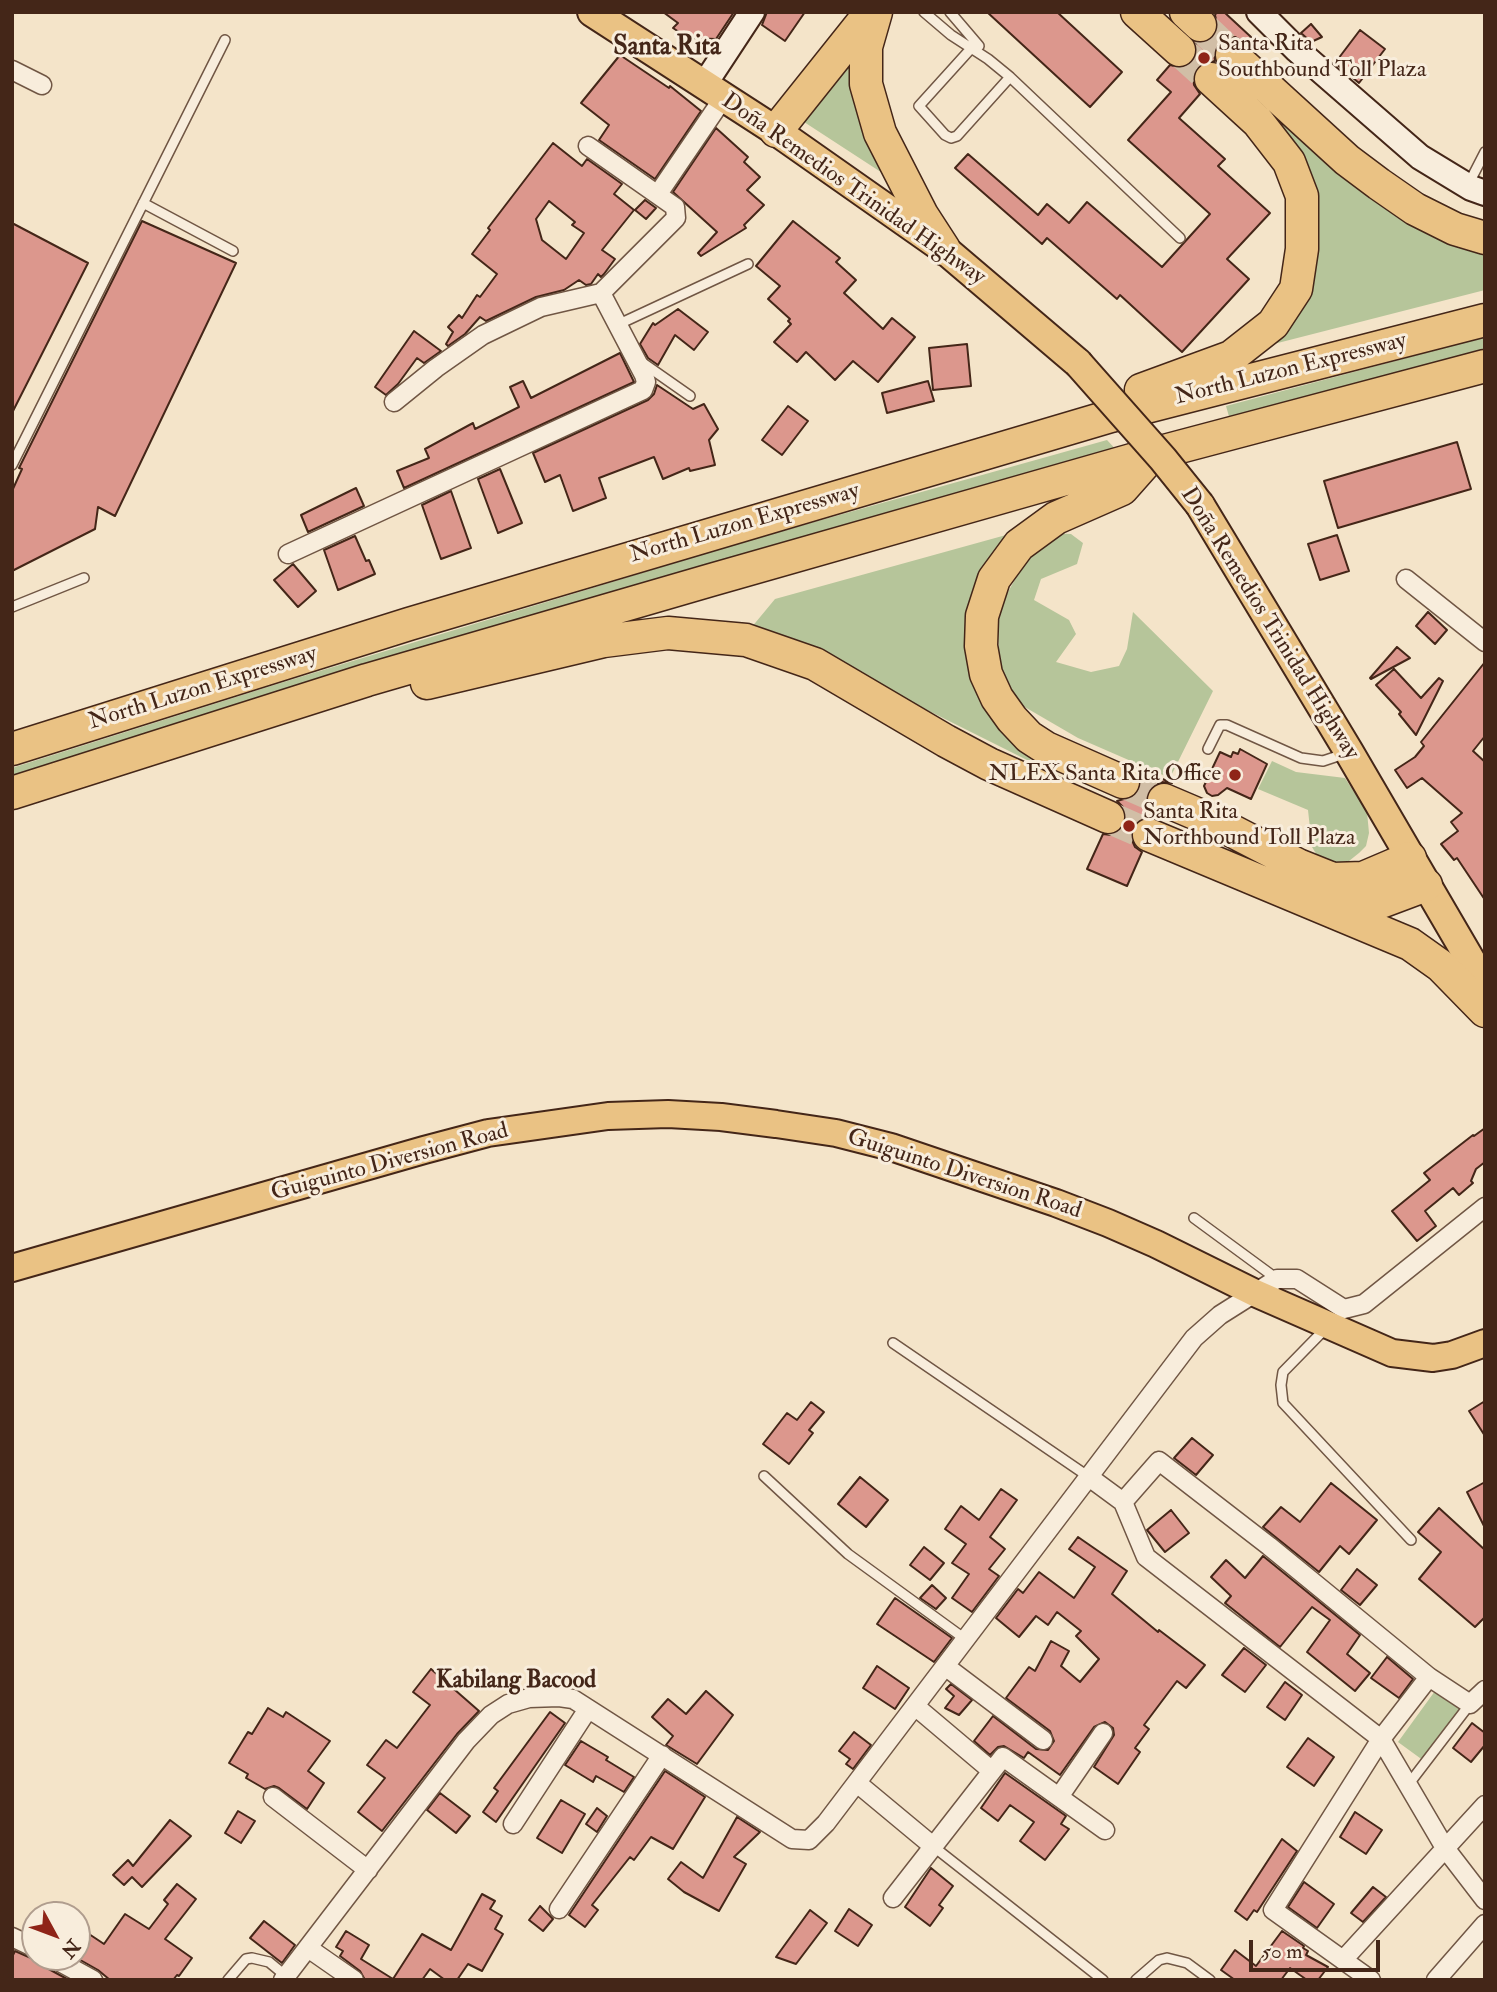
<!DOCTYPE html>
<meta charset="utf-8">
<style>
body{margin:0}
#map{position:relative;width:1497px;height:1992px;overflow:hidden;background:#f4e4c9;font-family:"IM FELL Double Pica",serif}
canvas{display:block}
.frame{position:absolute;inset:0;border:14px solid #442618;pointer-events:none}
.north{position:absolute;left:21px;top:1901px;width:70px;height:70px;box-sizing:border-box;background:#f8eddc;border:2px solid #b09d8e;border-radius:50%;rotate:131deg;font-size:19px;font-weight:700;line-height:28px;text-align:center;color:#442618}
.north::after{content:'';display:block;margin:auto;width:24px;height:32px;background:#8f2418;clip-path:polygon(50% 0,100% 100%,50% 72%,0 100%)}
.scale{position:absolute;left:1249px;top:1940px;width:131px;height:32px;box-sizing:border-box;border:4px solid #442618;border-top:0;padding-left:9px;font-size:21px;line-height:24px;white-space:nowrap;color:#442618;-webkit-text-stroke:5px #f8eddc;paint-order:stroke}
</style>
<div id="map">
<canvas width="1497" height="1992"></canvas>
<div class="frame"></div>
<div class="north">N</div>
<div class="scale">50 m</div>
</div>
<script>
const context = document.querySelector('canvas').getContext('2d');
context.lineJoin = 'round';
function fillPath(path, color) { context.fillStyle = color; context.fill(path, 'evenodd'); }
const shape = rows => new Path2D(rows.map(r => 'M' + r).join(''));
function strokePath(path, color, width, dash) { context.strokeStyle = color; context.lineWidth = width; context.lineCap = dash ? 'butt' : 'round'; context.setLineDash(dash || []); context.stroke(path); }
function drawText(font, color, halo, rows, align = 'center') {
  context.font = font + ' "IM FELL Double Pica",serif'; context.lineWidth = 6; context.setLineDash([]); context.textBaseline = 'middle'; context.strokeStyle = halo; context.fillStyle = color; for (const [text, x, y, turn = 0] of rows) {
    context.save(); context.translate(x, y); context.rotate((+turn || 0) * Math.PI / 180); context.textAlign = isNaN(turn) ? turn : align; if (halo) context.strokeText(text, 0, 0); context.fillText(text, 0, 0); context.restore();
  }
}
const green = shape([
 [859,43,890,178,801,120],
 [1269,112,1377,193,1485,245,1485,290,1266,346,1308,276],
 [1485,337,1485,356,1230,420,1226,406],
 [1107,440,1120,454,12,789,12,768,274,685,750,540],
 [1051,533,1071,534,1083,543,1077,564,1041,579,1034,600,1069,620,1076,634,1056,662,1091,672,1119,666,1127,649,1133,612,1213,691,1170,778,1078,738,1023,706,999,673,998,610,1028,556],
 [1006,535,993,560,969,667,987,712,1003,734,1032,758,1029,761,933,713,751,628,775,599],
 [1272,761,1296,772,1345,778,1367,812,1369,833,1366,846,1359,853,1349,861,1334,865,1318,857,1312,847,1308,810,1258,789],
 [1435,1691,1461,1710,1424,1761,1398,1742]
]);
const building = shape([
 [663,12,734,12,716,39,688,38,673,28,678,23,663,12],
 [767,12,805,12,785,41,762,25,767,12],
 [987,12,1057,12,1122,72,1090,107,987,12],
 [1217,12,1224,12,1251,37,1246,43,1235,37,1226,38,1218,43,1214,52,1215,61,1205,62,1198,66,1193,74,1194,85,1200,94,1179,118,1225,159,1218,166,1270,213,1227,259,1249,279,1182,352,1120,295,1117,299,1047,238,1042,244,955,168,968,154,1038,215,1047,204,1069,223,1087,202,1162,267,1210,214,1128,140,1171,92,1157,80,1170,65,1184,68,1192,63,1197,53,1196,43,1206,42,1214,37,1218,28,1215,15,1217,12],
 [1311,24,1322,37,1311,42,1301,33,1311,24],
 [1360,30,1385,49,1359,83,1335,63,1360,30],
 [620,55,669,88,670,86,701,111,655,179,599,140,609,125,581,103,620,55],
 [716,128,748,157,744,162,760,177,747,190,764,205,744,225,746,228,701,256,698,253,717,232,673,192,716,128],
 [553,143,582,166,587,159,622,184,614,194,634,210,602,250,615,259,604,274,601,277,598,274,591,284,586,285,579,280,564,290,536,297,486,321,480,317,465,334,448,346,446,344,453,332,448,327,459,315,462,318,477,295,480,297,497,274,472,254,490,230,488,228,553,143],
 [549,201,575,222,572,225,584,233,566,259,542,240,536,219,549,201],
 [645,200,656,208,646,219,635,210,645,200],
 [142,221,236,263,115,516,98,507,95,529,12,571,12,491,22,469,19,468,142,221],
 [793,221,840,258,836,262,856,280,844,293,883,329,892,318,915,337,878,382,853,361,835,380,806,352,797,362,774,342,791,324,788,321,790,319,768,299,780,286,756,266,793,221],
 [12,223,88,263,12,413,12,223],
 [678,309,708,332,694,350,675,335,658,365,648,358,640,344,653,323,655,325,678,309],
 [414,331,441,351,424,363,417,358,398,384,386,395,375,387,414,331],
 [967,344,971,386,933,390,929,348,967,344],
 [620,353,634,382,404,488,397,471,429,458,425,449,473,423,475,429,519,407,510,387,523,381,531,398,620,353],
 [928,381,934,401,887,413,882,393,928,381],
 [657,385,693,409,704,404,718,429,709,440,715,465,690,471,689,468,663,479,654,457,599,478,606,498,573,511,560,475,545,482,533,453,648,400,654,394,657,385],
 [788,406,808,421,782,455,762,440,788,406],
 [1457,442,1471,489,1338,528,1324,481,1457,442],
 [500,469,522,523,498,533,478,479,500,469],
 [356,488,364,506,308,532,301,515,356,488],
 [451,491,471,548,441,559,422,505,451,491],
 [1337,535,1349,571,1320,580,1308,544,1337,535],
 [355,536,366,561,369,560,375,574,338,590,324,550,355,536],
 [293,564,316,591,298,607,274,580,293,564],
 [1428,612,1447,630,1435,644,1416,626,1428,612],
 [1397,647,1410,658,1371,679,1370,678,1397,647],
 [1485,662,1485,736,1473,751,1485,762,1485,900,1457,858,1454,860,1441,844,1458,831,1451,822,1462,813,1422,778,1407,788,1395,770,1415,757,1424,746,1421,742,1485,662],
 [1394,669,1421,698,1439,678,1443,681,1416,735,1399,714,1401,712,1376,685,1394,669],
 [1240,749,1267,764,1251,799,1227,788,1218,795,1212,796,1207,793,1204,786,1220,752,1231,757,1233,752,1238,754,1240,749],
 [1132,766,1172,783,1161,782,1154,785,1147,792,1146,803,1150,812,1157,817,1146,817,1138,820,1132,827,1131,838,1135,847,1142,852,1127,886,1087,869,1103,834,1111,835,1118,832,1125,824,1126,814,1123,807,1117,801,1134,796,1139,790,1141,781,1138,772,1132,766],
 [1485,1128,1485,1162,1476,1169,1471,1181,1473,1183,1459,1195,1453,1188,1425,1211,1436,1226,1417,1241,1392,1211,1430,1180,1424,1173,1473,1135,1474,1136,1485,1128],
 [1485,1401,1485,1436,1469,1411,1485,1401],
 [811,1402,824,1412,809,1430,813,1433,789,1464,763,1444,787,1413,797,1420,811,1402],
 [1192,1438,1213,1455,1196,1475,1174,1458,1192,1438],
 [860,1477,888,1500,866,1527,838,1504,860,1477],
 [1485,1482,1485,1528,1467,1492,1485,1482],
 [1331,1483,1377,1520,1349,1554,1340,1546,1319,1572,1263,1527,1281,1507,1300,1522,1331,1483],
 [1001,1489,1017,1500,990,1537,1005,1549,989,1569,999,1576,972,1612,952,1598,969,1574,952,1563,966,1544,945,1529,961,1506,979,1520,1001,1489],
 [1439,1508,1485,1550,1485,1617,1475,1627,1419,1579,1441,1552,1418,1532,1439,1508],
 [1171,1510,1189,1533,1165,1552,1147,1530,1171,1510],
 [1078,1537,1127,1571,1112,1594,1158,1632,1159,1630,1205,1665,1186,1688,1177,1681,1144,1725,1149,1729,1135,1748,1140,1752,1118,1784,1094,1767,1114,1735,1113,1728,1105,1722,1094,1727,1060,1775,1028,1752,1024,1758,1004,1746,998,1747,990,1755,974,1741,993,1716,1036,1749,1048,1750,1054,1741,1050,1731,1006,1698,1029,1667,1035,1671,1051,1641,1069,1651,1061,1666,1080,1682,1099,1659,1076,1636,1081,1631,1057,1612,1048,1625,1036,1616,1019,1637,996,1618,1018,1589,1023,1593,1039,1572,1074,1598,1095,1567,1069,1549,1078,1537],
 [924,1547,944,1563,930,1580,910,1565,924,1547],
 [1263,1556,1360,1635,1347,1654,1370,1673,1355,1691,1307,1652,1330,1620,1312,1607,1280,1647,1225,1603,1231,1596,1211,1577,1226,1560,1245,1578,1263,1556],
 [1357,1569,1377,1585,1360,1605,1341,1590,1357,1569],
 [932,1585,946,1598,936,1609,920,1598,932,1585],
 [895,1598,952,1638,934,1662,877,1624,895,1598],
 [1244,1648,1266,1665,1245,1692,1222,1675,1244,1648],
 [1387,1657,1413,1679,1399,1698,1371,1678,1387,1657],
 [877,1666,909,1688,895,1709,863,1688,877,1666],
 [431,1669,479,1711,457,1734,382,1831,358,1812,385,1778,367,1765,386,1740,397,1748,430,1705,413,1692,431,1669],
 [1285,1682,1302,1695,1285,1720,1267,1707,1285,1682],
 [951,1684,972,1700,959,1715,945,1708,954,1696,946,1689,951,1684],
 [706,1691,733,1715,697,1764,666,1745,673,1736,652,1717,668,1699,686,1714,706,1691],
 [268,1708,283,1717,286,1712,330,1741,308,1771,324,1783,307,1809,279,1788,274,1786,265,1789,246,1778,248,1774,229,1763,248,1732,252,1734,268,1708],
 [550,1712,565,1723,496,1822,483,1812,498,1791,494,1788,550,1712],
 [1472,1723,1485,1733,1485,1745,1471,1762,1453,1748,1472,1723],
 [854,1732,871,1745,853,1769,846,1764,850,1759,839,1751,854,1732],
 [1308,1738,1334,1757,1314,1786,1287,1767,1308,1738],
 [581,1741,608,1757,606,1760,634,1777,624,1792,596,1776,593,1782,565,1765,581,1741],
 [665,1771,705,1797,673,1849,651,1837,634,1860,630,1857,592,1905,598,1910,585,1927,569,1915,665,1771],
 [1005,1773,1066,1816,1061,1824,1069,1829,1045,1860,1020,1841,1034,1822,1010,1805,998,1821,981,1808,1005,1773],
 [440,1793,470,1816,456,1833,427,1810,440,1793],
 [561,1800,585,1814,562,1853,537,1838,561,1800],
 [597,1808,607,1816,597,1832,586,1824,597,1808],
 [238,1811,255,1821,241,1843,225,1833,238,1811],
 [1355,1812,1382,1830,1366,1854,1340,1837,1355,1812],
 [737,1817,760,1832,734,1857,746,1864,719,1911,684,1892,668,1879,681,1862,703,1878,737,1817],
 [170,1820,191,1836,142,1887,132,1877,124,1885,113,1875,128,1860,133,1866,170,1820],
 [1282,1839,1297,1851,1257,1912,1254,1910,1247,1920,1235,1911,1282,1839],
 [931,1868,953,1886,939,1905,943,1908,930,1926,905,1907,931,1868],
 [1304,1882,1334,1904,1317,1928,1288,1907,1304,1882],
 [177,1884,196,1899,165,1939,192,1958,179,1976,177,1975,173,1980,110,1980,98,1970,75,1957,77,1957,77,1926,104,1944,125,1914,149,1929,168,1904,164,1900,177,1884],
 [1373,1887,1386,1897,1363,1922,1351,1913,1373,1887],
 [482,1894,495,1901,490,1909,502,1916,495,1929,503,1934,482,1971,468,1964,457,1980,445,1980,430,1969,422,1980,365,1980,360,1971,340,1956,343,1951,336,1947,346,1931,369,1945,361,1959,393,1979,422,1934,451,1950,482,1894],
 [540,1906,553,1919,543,1931,529,1920,540,1906],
 [849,1909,872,1925,858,1946,835,1931,849,1909],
 [810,1910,827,1923,796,1964,776,1957,810,1910],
 [264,1921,295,1945,282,1963,250,1938,264,1921],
 [1282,1931,1304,1946,1303,1948,1308,1951,1306,1955,1328,1967,1318,1980,1307,1980,1290,1968,1281,1980,1235,1980,1221,1970,1235,1950,1256,1966,1282,1931],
 [15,1951,31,1958,40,1958,45,1967,69,1980,12,1980,12,1957,15,1951]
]);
const motorwayTunnel = shape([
 [1200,25,1232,55],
 [1179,50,1211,79],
 [1123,782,1164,800],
 [1108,817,1149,835]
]);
const service = shape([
 [924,12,951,35,988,59,1010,77,1180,238],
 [950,12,979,46],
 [976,43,919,106,945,135,951,138,957,136,1010,77],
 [1468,185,1485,152],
 [143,203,233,251],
 [617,325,748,264],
 [640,361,690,396],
 [12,465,225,40],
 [12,607,84,578],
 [1208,749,1220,725,1227,725,1301,758,1323,761,1347,753],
 [1194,1218,1277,1279],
 [1326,1328,1283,1372,1281,1385,1283,1403,1411,1540],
 [893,1343,1089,1477],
 [764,1476,848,1554,965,1639],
 [1408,1785,1470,1704],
 [934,1847,1103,1980],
 [228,1980,246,1959,252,1958,269,1962,286,1976],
 [1136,1980,1159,1960,1167,1958,1187,1963,1210,1980]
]);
const minor = shape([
 [12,70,42,85],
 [658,194,724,97],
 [394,402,436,368,483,335,541,307,601,293],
 [288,554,643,390,646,382,644,375,601,293,676,218,675,207,588,146],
 [1406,579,1485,642],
 [1089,1477,1123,1502,1146,1557,1381,1739,1445,1848,1485,1900],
 [1123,1502,1159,1461,1269,1546,1429,1677,1470,1704,1485,1690],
 [945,1666,1043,1740],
 [915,1706,992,1771],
 [857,1783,934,1847],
 [273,1797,368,1870],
 [1059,1797,1103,1733],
 [513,1824,588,1709],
 [893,1898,1003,1757,1105,1830],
 [559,1909,662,1755],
 [12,1937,35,1948],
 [308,1948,354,1980],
 [51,1957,93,1980],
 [1343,1960,1485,1805],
 [283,1980,466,1741,491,1715,508,1704,529,1698,559,1697,573,1699,792,1839,809,1840,826,1823,1194,1338,1220,1315,1277,1279,1297,1279,1344,1309,1364,1304,1485,1207],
 [1371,1980,1273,1910,1381,1739,1429,1677],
 [1436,1980,1485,1924]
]);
const secondary = shape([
 [1259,12,1297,50,1420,157,1471,188,1485,193],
 [704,85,752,12]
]);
const primary = shape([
 [12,1268,424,1150,488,1133,608,1116,668,1114,721,1117,776,1124,836,1133,891,1147,1056,1203,1108,1223,1156,1244,1255,1293,1392,1353,1433,1358,1452,1355,1485,1343]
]);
const trunk = shape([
 [592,12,776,131,944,249,1078,363],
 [1200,505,1349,752,1485,985]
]);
const motorway = shape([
 [876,12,866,47,866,84,880,133,922,215,944,249],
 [1137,12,1179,50],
 [1186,12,1200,25],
 [1232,55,1347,160,1379,184,1415,209,1455,229,1485,238],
 [776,131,871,12],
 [1141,390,1231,357,1273,324,1296,289,1302,249,1302,196,1289,162,1258,122,1211,79],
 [427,683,604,641,668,633,746,640,815,664,946,741,989,764,1108,817],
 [12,749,409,624,1111,416,1485,320],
 [1123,782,1046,748,1029,737,1012,719,997,698,986,674,981,646,982,616,994,579,1019,545,1056,518,1122,489,1153,454],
 [12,793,367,680,711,580,1153,454,1485,366],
 [1164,800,1211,820,1298,865,1333,879,1363,878,1410,858],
 [1149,835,1410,944,1441,966,1485,1011],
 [1329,905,1378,903,1426,885]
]);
const trunkBridge = shape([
 [1078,363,1163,459,1200,505]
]);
const markers = [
 [1204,58,7,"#8f2418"],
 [1235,775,7,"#8f2418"],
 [1129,826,7,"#8f2418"]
];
const poiNames = [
 ["Santa Rita",1218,45],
 ["Southbound Toll Plaza",1218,71],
 ["NLEX Santa Rita Office",1221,775,"right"],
 ["Santa Rita",1143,813],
 ["Northbound Toll Plaza",1143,839]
];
const streetNames = [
 ["Doña Remedios Trinidad Highway",853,190,35],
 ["North Luzon Expressway",1291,370,-14],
 ["North Luzon Expressway",745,524,-16],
 ["Doña Remedios Trinidad Highway",1269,624,58],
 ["North Luzon Expressway",203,689,-17],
 ["Guiguinto Diversion Road",390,1163,-15],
 ["Guiguinto Diversion Road",964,1175,18]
];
const neighbourhoodNames = [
 ["Kabilang Bacood",516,1682]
];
const quarterNames = [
 ["Santa Rita",667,48]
];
fillPath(green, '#b6c59a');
fillPath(building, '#dc978d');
strokePath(building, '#442618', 2);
strokePath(motorwayTunnel, '#d1bea6', 32, [32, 16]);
strokePath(service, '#705644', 12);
strokePath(minor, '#705644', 21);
strokePath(secondary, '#442618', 28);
strokePath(primary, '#442618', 30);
strokePath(trunk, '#442618', 32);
strokePath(motorway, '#442618', 35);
strokePath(service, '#f8eddc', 9);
strokePath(minor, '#f8eddc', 18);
strokePath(secondary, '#f8eddc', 24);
strokePath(primary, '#eac284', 26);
strokePath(trunk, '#eac284', 28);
strokePath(motorway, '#eac284', 32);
strokePath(trunkBridge, '#442618', 32, []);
strokePath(trunkBridge, '#eac284', 28);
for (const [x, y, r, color] of markers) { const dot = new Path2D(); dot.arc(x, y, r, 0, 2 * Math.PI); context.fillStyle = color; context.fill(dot); strokePath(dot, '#f8eddc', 2.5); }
drawText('23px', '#442618', '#f8eddc', poiNames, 'left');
drawText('23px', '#442618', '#f8eddc', streetNames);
drawText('bold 24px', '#442618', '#f8eddc', neighbourhoodNames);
drawText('bold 26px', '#442618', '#f8eddc', quarterNames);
</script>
